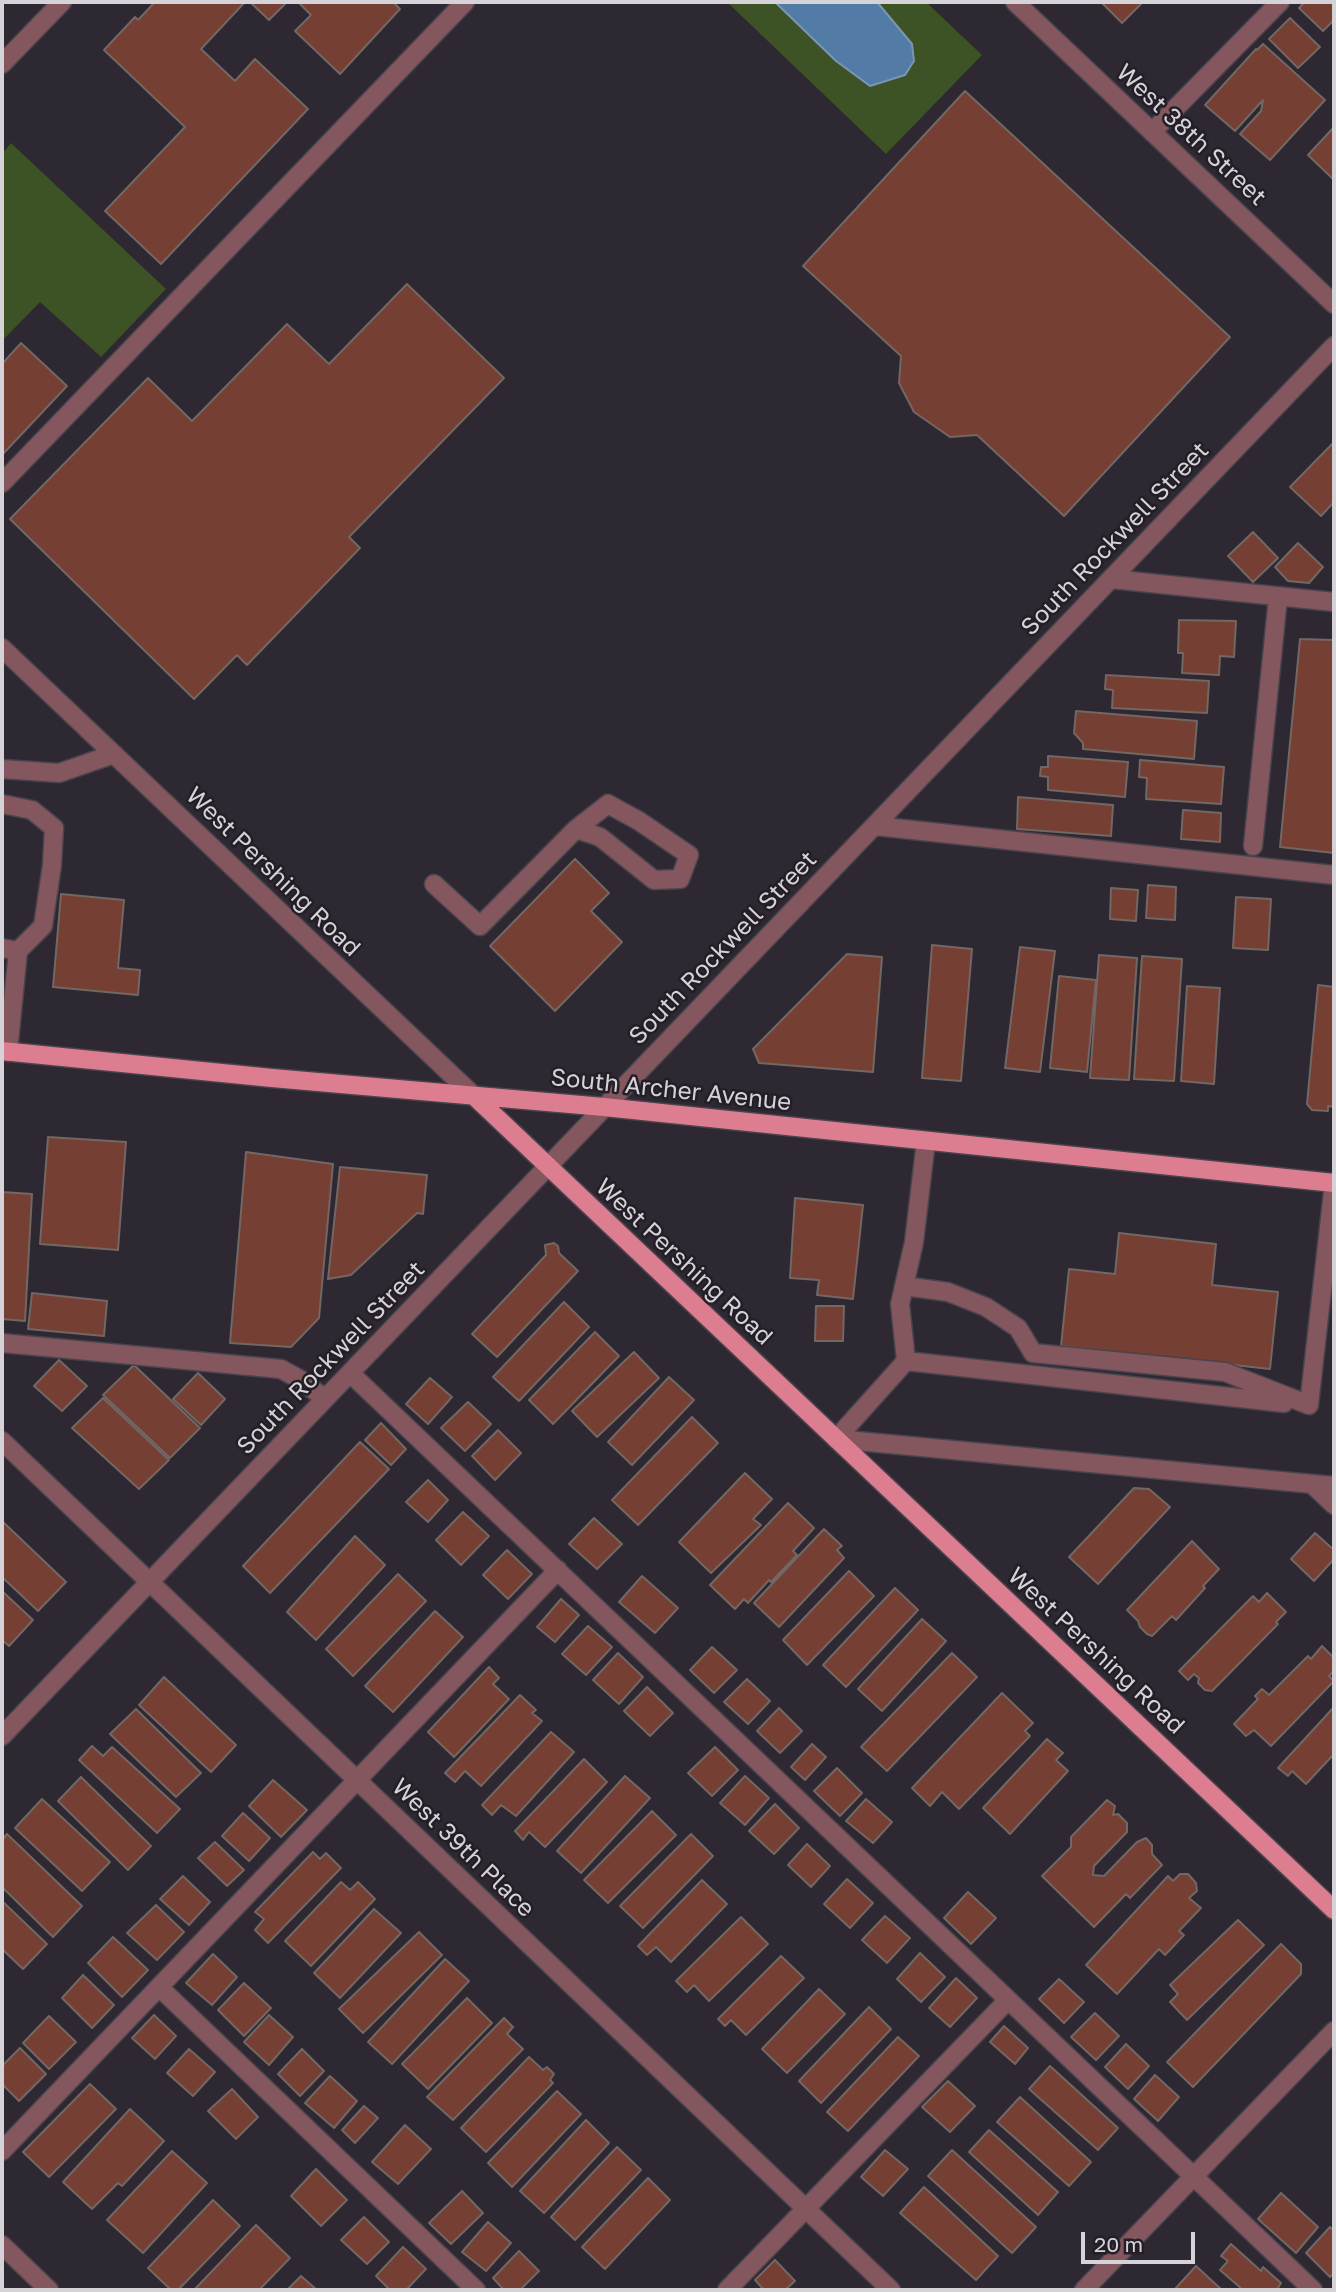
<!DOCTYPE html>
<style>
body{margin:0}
#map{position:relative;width:1336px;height:2292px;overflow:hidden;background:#2d2831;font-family:"Golos Text",sans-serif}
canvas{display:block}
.frame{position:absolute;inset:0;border:4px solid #d5d2d8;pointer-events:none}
.scale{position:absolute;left:1081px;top:2232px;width:114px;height:32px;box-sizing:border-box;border:4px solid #d5d2d8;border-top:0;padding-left:9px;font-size:21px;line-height:24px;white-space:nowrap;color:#d5d2d8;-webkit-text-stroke:5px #241f27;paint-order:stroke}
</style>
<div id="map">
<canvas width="1336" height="2292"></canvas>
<div class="frame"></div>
<div class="scale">20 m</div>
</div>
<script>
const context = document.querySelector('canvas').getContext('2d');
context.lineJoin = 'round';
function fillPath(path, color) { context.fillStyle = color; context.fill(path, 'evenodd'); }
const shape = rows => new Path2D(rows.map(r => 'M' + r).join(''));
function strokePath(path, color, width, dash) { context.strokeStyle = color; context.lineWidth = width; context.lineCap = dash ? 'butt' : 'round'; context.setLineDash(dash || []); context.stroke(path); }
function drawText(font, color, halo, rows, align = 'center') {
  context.font = font + ' "Golos Text",sans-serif'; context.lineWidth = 5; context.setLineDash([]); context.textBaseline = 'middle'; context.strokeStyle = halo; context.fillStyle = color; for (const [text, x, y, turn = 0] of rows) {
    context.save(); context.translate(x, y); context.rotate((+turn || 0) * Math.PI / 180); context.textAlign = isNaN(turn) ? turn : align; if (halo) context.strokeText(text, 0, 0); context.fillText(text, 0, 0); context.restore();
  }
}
const green = shape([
 [727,2,926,2,982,55,886,154],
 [11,143,166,289,101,357,40,302,2,341,2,154]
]);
const water = shape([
 [775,2,877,2,912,44,914,61,905,75,870,86,836,61,775,2]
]);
const building = shape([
 [155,2,245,2,201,49,235,81,255,59,308,109,161,264,105,211,185,127,104,50,135,17,138,20,155,2],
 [250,2,287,2,269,20,250,2],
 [298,2,393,2,400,9,340,74,295,31,311,15,298,2],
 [1101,2,1143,2,1122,23,1101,2],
 [1305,2,1334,2,1334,20,1323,31,1299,8,1305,2],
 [1290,18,1320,47,1298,68,1269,39,1290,18],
 [1263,44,1325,100,1270,160,1240,134,1261,111,1263,100,1235,131,1205,105,1256,49,1257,50,1263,44],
 [965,91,1230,337,1064,516,977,435,950,437,914,412,899,383,901,356,803,266,965,91],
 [1334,127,1334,180,1308,155,1334,127],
 [407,284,504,378,349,537,360,548,247,665,237,655,194,699,10,519,148,378,192,421,287,324,329,364,407,284],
 [21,343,67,386,2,455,2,364,21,343],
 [1334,442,1334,502,1321,516,1290,487,1334,442],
 [1253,532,1278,558,1253,582,1228,556,1253,532],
 [1298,543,1323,567,1309,583,1288,581,1275,567,1298,543],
 [1179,620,1236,621,1234,657,1220,656,1219,675,1182,673,1183,653,1178,653,1179,620],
 [1300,639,1334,640,1334,853,1280,847,1300,639],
 [1106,675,1209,681,1207,713,1112,708,1113,690,1105,689,1106,675],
 [1076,711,1197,721,1194,759,1083,749,1083,743,1074,733,1076,711],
 [1048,756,1128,762,1125,797,1048,790,1048,777,1040,776,1041,767,1048,767,1048,756],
 [1140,760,1224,767,1221,804,1146,799,1147,778,1139,777,1140,760],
 [1018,797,1113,805,1111,836,1017,829,1018,797],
 [1183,810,1221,813,1220,842,1181,839,1183,810],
 [575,859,609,893,591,911,622,942,555,1011,490,946,575,859],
 [1148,885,1176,887,1175,920,1146,918,1148,885],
 [1111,888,1138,890,1136,921,1110,919,1111,888],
 [61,894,124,900,118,968,140,970,138,995,53,987,61,894],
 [1236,897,1271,899,1268,950,1233,948,1236,897],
 [932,945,972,949,961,1081,922,1078,932,945],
 [1020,947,1055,951,1040,1072,1005,1068,1020,947],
 [847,954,882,957,873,1072,759,1063,753,1049,847,954],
 [1099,955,1137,958,1129,1080,1090,1078,1099,955],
 [1142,956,1182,959,1174,1081,1134,1079,1142,956],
 [1059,976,1096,980,1087,1072,1050,1068,1059,976],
 [1318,985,1334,987,1334,1107,1328,1106,1328,1111,1312,1110,1307,1104,1318,985],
 [1187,986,1220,988,1214,1084,1181,1081,1187,986],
 [48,1137,126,1142,118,1250,40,1244,48,1137],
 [246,1152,333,1164,319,1318,291,1347,230,1343,246,1152],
 [340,1167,427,1175,423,1214,417,1213,351,1275,328,1279,340,1167],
 [2,1192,32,1194,25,1321,2,1319,2,1192],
 [795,1198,863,1205,853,1299,817,1295,819,1280,790,1278,795,1198],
 [1119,1233,1216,1244,1212,1285,1278,1292,1270,1369,1061,1346,1069,1269,1115,1274,1119,1233],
 [554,1243,558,1246,559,1253,578,1271,497,1357,472,1334,546,1255,545,1245,554,1243],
 [32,1293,107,1301,104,1336,28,1329,32,1293],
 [564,1302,589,1327,519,1401,493,1377,564,1302],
 [816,1306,844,1306,843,1341,815,1341,816,1306],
 [595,1332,619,1356,553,1424,529,1400,595,1332],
 [634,1352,659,1378,597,1437,572,1411,634,1352],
 [59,1360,87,1386,62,1411,34,1386,59,1360],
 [134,1365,200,1428,170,1458,103,1395,134,1365],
 [198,1373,225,1399,201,1425,173,1399,198,1373],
 [669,1377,694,1400,632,1465,608,1442,669,1377],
 [430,1378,452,1397,428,1424,406,1404,430,1378],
 [103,1398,169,1460,139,1489,72,1428,103,1398],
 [468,1402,491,1424,465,1451,441,1428,468,1402],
 [692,1417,718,1443,638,1525,612,1500,692,1417],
 [381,1423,406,1449,391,1465,365,1440,381,1423],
 [498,1430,521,1453,495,1480,472,1456,498,1430],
 [360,1442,389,1469,270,1593,243,1566,360,1442],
 [745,1473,772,1499,753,1519,761,1525,711,1573,679,1542,745,1473],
 [428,1480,448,1500,428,1522,406,1502,428,1480],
 [1134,1488,1149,1489,1170,1507,1098,1584,1069,1557,1134,1488],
 [788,1503,814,1528,793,1551,797,1555,771,1582,769,1580,748,1603,744,1599,735,1609,710,1585,788,1503],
 [463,1512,489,1536,461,1565,436,1540,463,1512],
 [594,1518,622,1544,597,1569,569,1544,594,1518],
 [2,1521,66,1582,38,1611,2,1577,2,1521],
 [824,1529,842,1546,837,1550,844,1558,779,1627,754,1603,824,1529],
 [1315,1533,1334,1550,1334,1559,1314,1581,1291,1559,1315,1533],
 [355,1536,385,1565,316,1640,287,1612,355,1536],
 [1192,1541,1219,1569,1203,1586,1205,1588,1176,1620,1172,1616,1152,1636,1147,1634,1140,1627,1138,1621,1127,1610,1192,1541],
 [507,1550,532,1574,508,1599,483,1575,507,1550],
 [849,1571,874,1596,807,1665,783,1640,849,1571],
 [398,1574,426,1601,353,1676,326,1649,398,1574],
 [642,1576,678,1608,655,1633,619,1602,642,1576],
 [895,1588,918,1610,846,1687,823,1665,895,1588],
 [2,1591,33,1620,9,1646,2,1640,2,1591],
 [1267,1593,1286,1612,1276,1622,1278,1624,1212,1691,1205,1690,1198,1683,1199,1678,1194,1674,1188,1680,1179,1671,1253,1596,1259,1602,1267,1593],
 [561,1599,579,1615,555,1642,537,1627,561,1599],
 [435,1611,463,1637,393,1712,365,1686,435,1611],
 [922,1619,946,1641,882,1711,858,1689,922,1619],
 [588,1626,612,1647,586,1675,562,1654,588,1626],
 [1322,1646,1334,1658,1334,1670,1329,1676,1334,1681,1271,1746,1254,1730,1246,1736,1234,1724,1258,1699,1255,1696,1262,1689,1269,1695,1308,1656,1311,1659,1322,1646],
 [712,1647,737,1670,714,1693,690,1670,712,1647],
 [618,1653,643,1677,619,1704,593,1680,618,1653],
 [952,1653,977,1677,887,1771,861,1747,952,1653],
 [489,1667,499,1678,493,1684,509,1699,454,1757,428,1732,489,1667],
 [164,1677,236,1745,211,1772,139,1705,164,1677],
 [747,1679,770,1701,748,1724,724,1702,747,1679],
 [647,1687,673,1713,650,1736,624,1711,647,1687],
 [1002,1693,1033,1723,1025,1731,1030,1736,959,1809,942,1792,930,1806,912,1788,1002,1693],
 [520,1695,536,1710,532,1713,542,1721,481,1786,465,1771,455,1782,445,1773,520,1695],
 [1334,1707,1334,1754,1306,1784,1292,1771,1288,1776,1278,1768,1334,1707],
 [779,1708,802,1731,780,1753,757,1731,779,1708],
 [136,1709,201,1773,176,1797,110,1734,136,1709],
 [551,1732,574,1752,516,1816,501,1805,492,1815,482,1805,551,1732],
 [1047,1739,1063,1753,1056,1760,1068,1771,1010,1834,983,1808,1047,1739],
 [812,1744,826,1757,805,1780,791,1767,812,1744],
 [92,1746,103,1756,112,1747,180,1809,157,1833,79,1760,92,1746],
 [715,1747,738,1770,712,1796,688,1773,715,1747],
 [584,1759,607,1782,545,1847,529,1832,523,1840,515,1831,584,1759],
 [837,1768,862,1793,840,1816,814,1791,837,1768],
 [625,1776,650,1798,581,1873,557,1851,625,1776],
 [745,1776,769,1798,745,1825,720,1803,745,1776],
 [81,1777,151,1846,128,1870,58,1801,81,1777],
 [273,1780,307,1810,281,1837,249,1806,273,1780],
 [42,1799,110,1862,82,1891,15,1828,42,1799],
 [866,1799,892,1822,873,1843,846,1821,866,1799],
 [1107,1800,1115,1806,1113,1815,1118,1814,1127,1823,1127,1832,1094,1866,1093,1875,1104,1876,1137,1842,1146,1838,1152,1845,1152,1854,1162,1865,1130,1898,1126,1894,1094,1927,1042,1876,1071,1847,1071,1837,1107,1800],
 [775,1804,799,1828,774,1854,749,1831,775,1804],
 [652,1811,676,1835,608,1903,584,1880,652,1811],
 [243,1813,270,1838,249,1861,222,1836,243,1813],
 [7,1834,82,1906,53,1937,2,1887,2,1840,7,1834],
 [691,1834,713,1856,643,1928,620,1906,691,1834],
 [215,1842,244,1870,227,1886,198,1858,215,1842],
 [807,1844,830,1866,811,1887,788,1865,807,1844],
 [313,1852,320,1859,326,1853,341,1868,268,1943,255,1930,264,1919,255,1912,313,1852],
 [1180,1874,1188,1874,1196,1883,1197,1891,1189,1898,1201,1908,1179,1931,1184,1935,1165,1955,1159,1949,1117,1994,1086,1965,1168,1876,1173,1881,1180,1874],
 [183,1876,210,1902,189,1925,160,1899,183,1876],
 [847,1879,873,1903,850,1928,824,1904,847,1879],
 [702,1880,727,1904,671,1962,656,1947,647,1955,638,1946,702,1880],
 [341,1882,350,1890,358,1882,375,1899,311,1966,285,1941,341,1882],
 [968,1892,996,1918,971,1944,944,1918,968,1892],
 [2,1901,47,1944,23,1969,2,1949,2,1901],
 [156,1905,184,1932,157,1960,127,1933,156,1905],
 [374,1909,401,1933,340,1998,314,1973,374,1909],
 [885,1916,910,1938,887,1963,862,1940,885,1916],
 [741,1917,768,1944,709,2001,694,1985,687,1992,676,1981,741,1917],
 [1238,1920,1264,1945,1187,2020,1170,2002,1178,1994,1170,1985,1238,1920],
 [419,1932,442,1955,363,2033,339,2009,419,1932],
 [113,1937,148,1970,122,1997,88,1963,113,1937],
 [1281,1944,1301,1964,1301,1974,1193,2087,1167,2062,1281,1944],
 [920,1953,945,1977,921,2002,897,1979,920,1953],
 [213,1954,237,1977,212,2005,186,1983,213,1954],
 [781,1956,804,1978,746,2035,731,2020,725,2026,718,2019,781,1956],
 [445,1959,469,1981,392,2064,368,2042,445,1959],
 [83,1975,114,2005,92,2028,62,1998,83,1975],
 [956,1978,977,1998,950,2027,929,2008,956,1978],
 [1059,1979,1084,2002,1064,2023,1039,1999,1059,1979],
 [244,1983,271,2008,244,2036,218,2010,244,1983],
 [819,1989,845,2014,787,2073,762,2049,819,1989],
 [467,1998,492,2023,428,2089,402,2064,467,1998],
 [869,2007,891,2029,821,2103,799,2081,869,2007],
 [1095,2013,1119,2036,1096,2060,1071,2037,1095,2013],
 [154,2015,176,2036,155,2059,132,2038,154,2015],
 [269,2015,293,2037,269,2065,244,2042,269,2015],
 [49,2016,76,2042,49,2069,23,2043,49,2016],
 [504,2018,513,2027,507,2034,523,2049,453,2120,427,2097,504,2018],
 [1004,2026,1028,2048,1015,2064,990,2042,1004,2026],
 [898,2037,919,2056,848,2131,827,2112,898,2037],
 [1126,2044,1149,2066,1128,2089,1105,2067,1126,2044],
 [20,2048,46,2074,19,2101,2,2084,2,2066,20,2048],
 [189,2049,215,2072,193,2096,167,2073,189,2049],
 [302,2049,324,2071,300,2096,278,2074,302,2049],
 [529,2057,543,2070,547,2067,554,2074,550,2080,553,2083,486,2152,461,2128,529,2057],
 [1050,2066,1118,2128,1098,2150,1029,2089,1050,2066],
 [1155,2075,1179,2097,1158,2121,1134,2099,1155,2075],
 [330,2076,357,2101,334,2128,305,2103,330,2076],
 [948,2081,975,2106,950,2132,922,2107,948,2081],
 [90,2084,116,2109,49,2177,23,2152,90,2084],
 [232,2089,258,2117,236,2139,208,2111,232,2089],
 [557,2091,581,2114,512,2187,488,2163,557,2091],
 [1020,2097,1091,2162,1069,2186,997,2122,1020,2097],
 [364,2106,378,2118,355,2143,342,2130,364,2106],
 [130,2109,164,2141,122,2186,118,2183,92,2209,63,2182,130,2109],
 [586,2120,609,2143,544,2213,520,2191,586,2120],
 [405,2125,431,2149,398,2184,372,2162,405,2125],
 [989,2130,1058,2192,1038,2215,969,2152,989,2130],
 [617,2147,641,2170,575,2240,551,2217,617,2147],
 [885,2150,908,2169,883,2196,861,2177,885,2150],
 [952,2150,1036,2227,1012,2253,928,2176,952,2150],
 [172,2151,207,2183,143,2253,107,2220,172,2151],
 [316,2169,347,2200,321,2226,291,2196,316,2169],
 [648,2178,670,2200,605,2269,582,2247,648,2178],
 [924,2187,998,2256,976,2280,900,2213,924,2187],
 [462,2191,483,2213,451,2244,429,2223,462,2191],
 [1281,2193,1318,2227,1296,2253,1258,2219,1281,2193],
 [213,2200,240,2226,178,2290,171,2290,148,2268,213,2200],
 [364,2217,389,2242,367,2264,341,2240,364,2217],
 [488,2222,511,2243,486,2271,462,2252,488,2222],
 [256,2225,290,2258,259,2290,194,2290,256,2225],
 [1330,2227,1334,2231,1334,2273,1330,2277,1306,2253,1330,2227],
 [1231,2244,1261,2271,1263,2267,1281,2283,1278,2288,1281,2290,1243,2290,1220,2270,1228,2261,1221,2256,1231,2244],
 [403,2247,426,2269,406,2290,390,2290,376,2276,403,2247],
 [519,2251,539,2271,520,2290,504,2290,493,2278,519,2251],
 [775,2260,795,2281,785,2290,764,2290,755,2280,775,2260],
 [1196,2266,1222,2290,1174,2290,1196,2266],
 [301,2276,317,2290,287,2290,301,2276]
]);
const minor = shape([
 [1015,2,1334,304],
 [2,64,62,2],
 [1152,132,1280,2],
 [2,483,465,2],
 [1111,579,1334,602],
 [2,648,474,1096],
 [2,769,59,773,114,754],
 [2,804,32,810,54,828,52,865,43,926,18,951,2,948],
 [875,826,1334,875],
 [1253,846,1278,597],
 [434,884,480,926,576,829,608,804,639,821,689,855,680,879,654,880,600,837,576,829],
 [8,1052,18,951],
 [904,1286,948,1292,986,1307,1018,1328,1033,1353,1225,1372,1309,1405],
 [2,1343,281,1369,301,1380,325,1399],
 [906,1361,1284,1403],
 [350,1373,1313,2290],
 [1309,1405,1334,1183],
 [836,1439,1334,1486],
 [836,1439,906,1361,900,1304,914,1242,926,1141],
 [2,1441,891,2290],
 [1313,1485,1334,1505],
 [2,1736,1334,346],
 [159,1987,476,2290],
 [2,2151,558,1570],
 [2,2245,49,2290],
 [727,2290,1008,2000],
 [1084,2290,1334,2031]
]);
const major = shape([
 [2,1051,272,1078,604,1107,1334,1183],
 [474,1096,1334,1910]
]);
const streetNames = [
 ["West 38th Street",1191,135,43],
 ["South Rockwell Street",1115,539,-46],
 ["West Pershing Road",273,872,44],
 ["South Rockwell Street",723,948,-46],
 ["South Archer Avenue",671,1090,6],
 ["West Pershing Road",684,1262,43],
 ["South Rockwell Street",331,1358,-46],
 ["West Pershing Road",1096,1651,43],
 ["West 39th Place",463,1848,44]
];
fillPath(green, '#3d5225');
fillPath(water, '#527ca5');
strokePath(water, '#7996b4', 2);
fillPath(building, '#753f34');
strokePath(building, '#736764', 2);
strokePath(minor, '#48434c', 21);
strokePath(major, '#48434c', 21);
strokePath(minor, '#84565e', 18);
strokePath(major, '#dc7e8f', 18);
drawText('24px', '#d5d2d8', '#241f27', streetNames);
</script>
